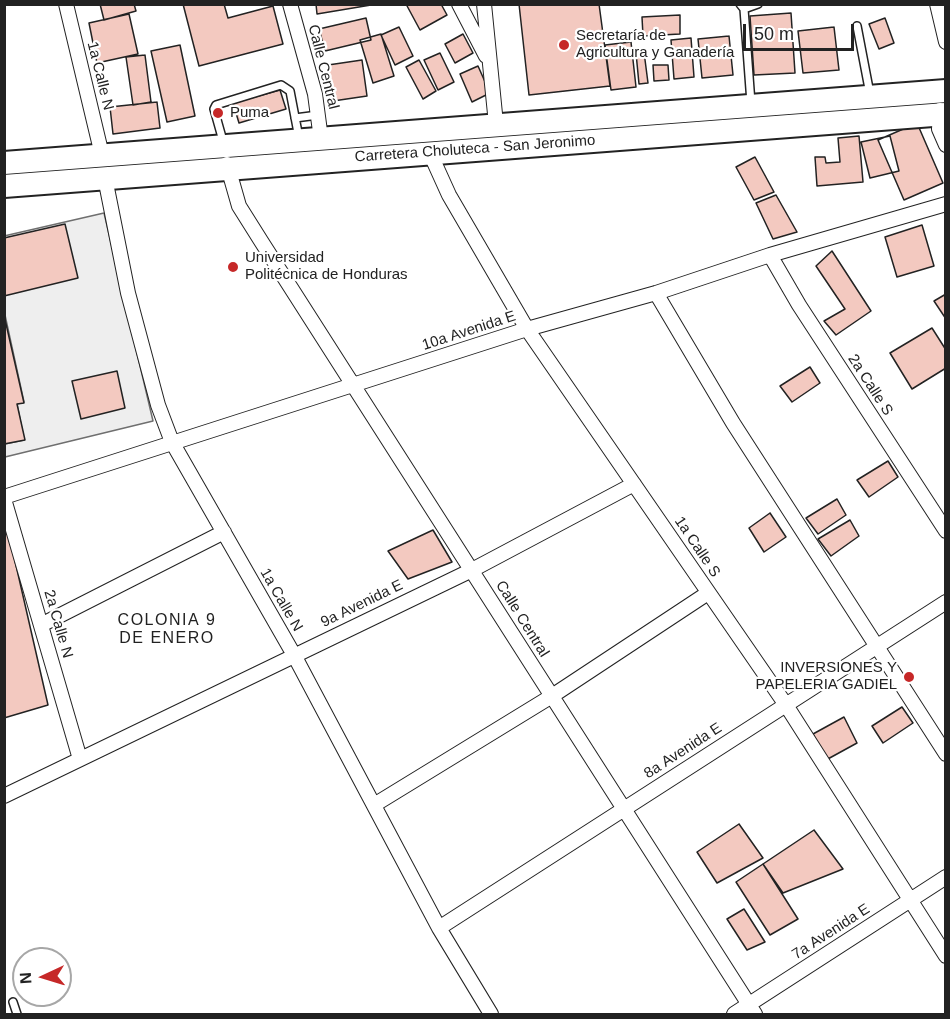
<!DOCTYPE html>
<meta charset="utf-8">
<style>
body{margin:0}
#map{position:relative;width:950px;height:1019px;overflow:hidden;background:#fff;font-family:Helvetica,sans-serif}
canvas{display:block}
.frame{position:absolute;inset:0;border:6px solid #222;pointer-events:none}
.north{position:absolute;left:12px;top:947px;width:60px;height:60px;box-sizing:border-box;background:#fff;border:2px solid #a7a7a7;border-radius:50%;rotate:266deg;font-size:16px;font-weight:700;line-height:24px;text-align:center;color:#222}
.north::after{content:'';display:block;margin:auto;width:21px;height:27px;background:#c62828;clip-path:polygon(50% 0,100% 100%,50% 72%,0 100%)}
.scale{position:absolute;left:743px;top:24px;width:111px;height:27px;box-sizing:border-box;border:3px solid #222;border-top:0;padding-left:8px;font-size:18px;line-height:21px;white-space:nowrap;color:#222;-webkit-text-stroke:4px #fff;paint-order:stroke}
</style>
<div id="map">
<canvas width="950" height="1019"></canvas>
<div class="frame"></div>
<div class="north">N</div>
<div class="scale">50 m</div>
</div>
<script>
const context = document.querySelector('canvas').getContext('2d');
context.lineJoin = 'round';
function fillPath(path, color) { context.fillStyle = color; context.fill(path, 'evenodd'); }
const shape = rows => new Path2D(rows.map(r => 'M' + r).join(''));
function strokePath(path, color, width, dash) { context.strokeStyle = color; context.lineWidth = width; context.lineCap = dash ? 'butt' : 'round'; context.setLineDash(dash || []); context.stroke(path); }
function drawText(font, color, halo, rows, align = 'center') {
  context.font = font + ' Helvetica,sans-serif'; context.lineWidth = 4.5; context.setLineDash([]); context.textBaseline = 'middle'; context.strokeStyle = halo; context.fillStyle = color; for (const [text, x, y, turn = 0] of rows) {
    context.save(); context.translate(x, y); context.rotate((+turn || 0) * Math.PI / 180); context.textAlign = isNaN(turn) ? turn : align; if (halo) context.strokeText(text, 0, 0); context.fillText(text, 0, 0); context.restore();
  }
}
const green = shape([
 [104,213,153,421,5,457,5,444,24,440,17,404,24,402,5,315,4,236,104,213]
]);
const building = shape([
 [100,4,134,4,136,11,104,20,100,4],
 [183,4,224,4,228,18,273,6,283,44,199,66,183,4],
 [316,4,371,4,371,5,317,14,316,4],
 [406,4,441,4,447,15,420,30,406,4],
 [519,4,599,4,610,86,529,95,519,4],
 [791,13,795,73,754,75,750,16,791,13],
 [129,14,138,54,97,63,89,23,129,14],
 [680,15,680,34,643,36,642,17,680,15],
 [366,18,371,40,325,51,319,29,366,18],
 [885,18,894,43,879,49,869,24,885,18],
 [399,27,413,56,395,65,381,35,399,27],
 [834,27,839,70,803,73,798,31,834,27],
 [381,34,394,76,373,83,360,40,381,34],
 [463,34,473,53,455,63,445,44,463,34],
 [729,36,733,75,702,78,698,39,729,36],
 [691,38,694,77,674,79,671,40,691,38],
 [631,42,636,87,611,90,605,45,631,42],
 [180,45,195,116,167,122,151,51,180,45],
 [644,52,648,83,639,84,636,53,644,52],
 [440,53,454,82,438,90,424,60,440,53],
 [145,55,151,102,133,105,126,57,145,55],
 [362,60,367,96,333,101,328,65,362,60],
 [419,60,436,91,423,99,406,67,419,60],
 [653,65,668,65,669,80,654,81,653,65],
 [478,66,490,93,472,102,460,74,478,66],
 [280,90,286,109,239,123,233,103,280,90],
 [157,102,160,128,113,134,110,107,157,102],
 [917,123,943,183,904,200,878,140,917,123],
 [859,136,863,182,817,186,815,157,825,157,826,163,840,162,838,138,859,136],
 [890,136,899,171,870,178,861,142,890,136],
 [755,157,774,192,754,200,736,167,755,157],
 [776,195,797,232,773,239,756,203,776,195],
 [65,224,78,278,4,296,4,238,65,224],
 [922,225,934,266,897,277,885,237,922,225],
 [832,251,871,311,836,335,824,321,845,309,816,266,832,251],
 [946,294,946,319,934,301,946,294],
 [4,315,24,403,17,404,25,440,4,444,4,315],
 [932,328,946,350,946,368,912,389,890,353,932,328],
 [810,367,820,383,792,402,780,386,810,367],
 [117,371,125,408,81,419,72,381,117,371],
 [888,461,898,477,869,497,857,480,888,461],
 [837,499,846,515,818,534,806,518,837,499],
 [770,513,786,537,764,552,749,528,770,513],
 [850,520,859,536,831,556,818,539,850,520],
 [4,526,7,526,48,705,4,718,4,526],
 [433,530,452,562,408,579,388,551,433,530],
 [902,707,913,723,883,743,872,726,902,707],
 [844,717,857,743,826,760,813,734,844,717],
 [739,824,763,858,717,883,697,852,739,824],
 [814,830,843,869,783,893,763,864,814,830],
 [763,864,798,919,770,935,736,882,763,864],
 [744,909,765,942,747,950,727,919,744,909]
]);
const service = shape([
 [740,4,744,9,751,103],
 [744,9,758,4],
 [857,26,870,94],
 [295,118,318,115],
 [223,141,214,109,216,105,281,85,290,91,299,138],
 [13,1002,17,1014]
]);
const minor = shape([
 [66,4,102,155],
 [290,4,315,94,321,139],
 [459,4,486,56],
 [484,4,496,124],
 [937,4,946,42],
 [940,110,939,129,946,145],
 [430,153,449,195,527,329,786,705,946,956],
 [227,164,239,206,261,241,755,1014],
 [105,178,128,293,158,405,172,442,294,655,439,928,491,1014],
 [770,255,799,305,946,531],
 [656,293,733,423,946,754],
 [4,497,527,329,656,293,770,255,946,204],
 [4,499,80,759],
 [41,625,224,532],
 [4,796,472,570,634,484],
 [374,805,552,696,708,593],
 [439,928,946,602],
 [734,1014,946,877]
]);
const trunk = shape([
 [4,163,946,91],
 [4,186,946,114]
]);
const markers = [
 [564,45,6,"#c62828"],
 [218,113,6,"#c62828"],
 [233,267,6,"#c62828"],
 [909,677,6,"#c62828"]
];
const poiNames = [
 ["Secretaría de",576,36],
 ["Agricultura y Ganadería",576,53],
 ["Puma",230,113],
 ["Universidad",245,258],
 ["Politécnica de Honduras",245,275],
 ["INVERSIONES Y",897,668,"right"],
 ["PAPELERIA GADIEL",897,685,"right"]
];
const streetNames = [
 ["Calle Central",323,67,76],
 ["1a Calle N",100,76,76],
 ["Carretera Choluteca - San Jeronimo",475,149,-4],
 ["10a Avenida E",469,331,-18],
 ["2a Calle S",870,385,57],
 ["1a Calle S",697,547,56],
 ["1a Calle N",281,600,60],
 ["9a Avenida E",362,604,-26],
 ["Calle Central",522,619,58],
 ["2a Calle N",58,624,74],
 ["8a Avenida E",683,751,-33],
 ["7a Avenida E",831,932,-33]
];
const neighbourhoodNames = [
 ["COLONIA 9",167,621],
 ["DE ENERO",167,639]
];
fillPath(green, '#eee');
strokePath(green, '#6f6f6f', 1.5);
fillPath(building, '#f3c9c0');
strokePath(building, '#222', 1.5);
strokePath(service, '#222', 10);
strokePath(minor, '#222', 16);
strokePath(trunk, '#222', 26);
strokePath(service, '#fff', 7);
strokePath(minor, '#fff', 14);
strokePath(trunk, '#fff', 22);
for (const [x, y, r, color] of markers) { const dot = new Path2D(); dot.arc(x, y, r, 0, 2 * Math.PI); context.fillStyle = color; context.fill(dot); strokePath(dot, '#fff', 2); }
drawText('15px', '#222', '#fff', poiNames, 'left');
drawText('15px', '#222', '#fff', streetNames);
context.letterSpacing = '1.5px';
drawText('16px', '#222', '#fff', neighbourhoodNames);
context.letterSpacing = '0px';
</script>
